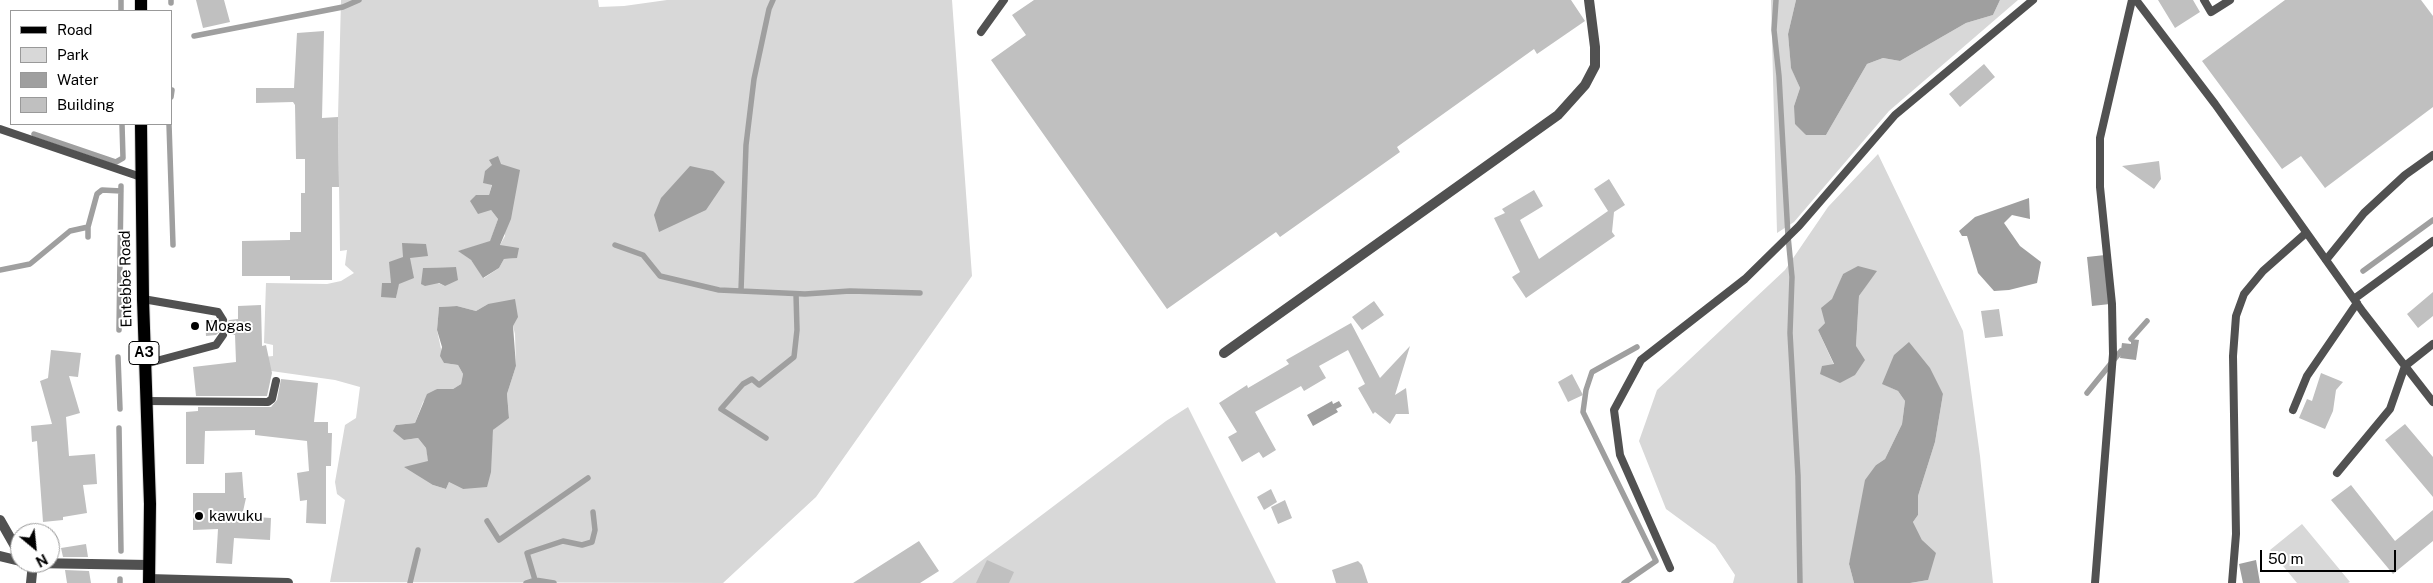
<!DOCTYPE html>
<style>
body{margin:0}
#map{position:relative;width:2433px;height:583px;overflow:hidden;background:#fff;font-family:"Public Sans",sans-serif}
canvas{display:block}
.legend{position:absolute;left:10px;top:10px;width:162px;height:115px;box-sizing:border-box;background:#fff;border:1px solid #999;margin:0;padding:6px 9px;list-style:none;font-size:15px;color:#000}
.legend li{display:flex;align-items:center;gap:10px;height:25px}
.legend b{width:25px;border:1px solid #999}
.north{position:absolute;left:10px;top:523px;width:50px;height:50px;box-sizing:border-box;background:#fff;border:1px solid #999;border-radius:50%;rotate:152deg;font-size:14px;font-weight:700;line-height:20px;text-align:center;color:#000}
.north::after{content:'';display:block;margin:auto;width:18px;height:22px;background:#000;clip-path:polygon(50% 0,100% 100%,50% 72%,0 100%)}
.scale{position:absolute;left:2260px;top:550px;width:136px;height:22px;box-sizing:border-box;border:2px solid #000;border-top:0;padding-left:6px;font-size:15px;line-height:18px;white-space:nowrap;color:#000;-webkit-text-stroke:4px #fff;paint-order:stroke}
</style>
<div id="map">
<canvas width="2433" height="583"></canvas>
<ul class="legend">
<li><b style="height:6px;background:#000"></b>Road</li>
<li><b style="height:14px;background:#d8d8d8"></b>Park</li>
<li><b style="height:14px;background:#9f9f9f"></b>Water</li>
<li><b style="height:14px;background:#c0c0c0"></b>Building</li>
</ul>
<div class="north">N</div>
<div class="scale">50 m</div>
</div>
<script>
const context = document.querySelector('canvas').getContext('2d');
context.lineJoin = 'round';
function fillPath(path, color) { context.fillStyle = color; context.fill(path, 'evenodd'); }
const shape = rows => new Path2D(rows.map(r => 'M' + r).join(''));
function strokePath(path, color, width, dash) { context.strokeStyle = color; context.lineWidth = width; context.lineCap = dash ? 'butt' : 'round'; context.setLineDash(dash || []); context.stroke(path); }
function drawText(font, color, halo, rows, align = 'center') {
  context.font = font + ' "Public Sans",sans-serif'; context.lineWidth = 4; context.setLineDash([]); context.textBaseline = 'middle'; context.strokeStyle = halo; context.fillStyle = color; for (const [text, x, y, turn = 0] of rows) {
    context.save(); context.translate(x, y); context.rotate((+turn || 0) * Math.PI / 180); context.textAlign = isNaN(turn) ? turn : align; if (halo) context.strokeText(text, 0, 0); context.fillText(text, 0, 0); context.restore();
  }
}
const green = shape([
 [341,0,598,0,599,7,624,6,667,0,952,0,972,276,816,497,723,583,330,582,345,500,337,494,335,482,345,425,356,418,360,387,335,380,264,370,264,357,273,356,273,345,264,343,266,283,327,284,341,281,354,273,345,265,347,250,340,251,338,117],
 [492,165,505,236,500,245,516,258,504,259,499,268,484,278,471,260,459,251,490,242,498,219,491,210,489,195,492,184],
 [403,257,396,298,382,283,391,284],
 [456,267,445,286,438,283,423,268],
 [488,304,513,326,515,334,516,366,507,394,509,417,493,430,491,450,463,489,449,482,446,489,433,485,426,448,418,438,404,440,396,425,415,423,423,402,437,389,453,389,461,384,463,374,458,365,444,363,437,330,439,307,457,306,476,311],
 [1771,0,1796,0,1788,34,1791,67,1800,88,1794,106,1806,135,1826,135,1867,64,1883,58,1900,61,1966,23,1993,15,2000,0,2018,0,1889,111,1794,222,1777,233],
 [1878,154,1963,331,1980,456,1993,583,1910,583,1928,580,1922,540,1913,522,1918,515,1918,496,1935,442,1943,394,1883,384,1898,391,1905,401,1902,424,1885,459,1876,465,1849,564,1854,583,1733,583,1735,575,1715,545,1666,509,1639,441,1657,390,1785,270,1828,207],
 [1876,271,1859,296,1856,346,1840,383,1834,365,1818,330,1825,323,1843,274],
 [1188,407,1276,583,952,583,1166,421],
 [2302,524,2350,582,2348,583,2297,583,2270,550]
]);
const water = shape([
 [1796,0,2000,0,1993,15,1966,23,1900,61,1883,58,1867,64,1826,135,1806,135,1795,124,1794,106,1800,88,1791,68,1788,34],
 [498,156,501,164,520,170,511,219,500,245,519,248,517,258,504,259,499,268,483,278,471,260,458,251,490,241,498,219,491,210,478,214,470,201,476,195,489,195,492,185,483,183,485,171,492,165,489,160],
 [690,166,713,171,725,182,706,210,659,232,654,215,661,198],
 [2029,198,2030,219,2012,215,2004,223,2020,246,2041,262,2037,283,2009,290,1994,291,1978,273,1967,236,1962,236,1959,231,1975,217],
 [402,243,426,244,428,256,410,258,414,278,399,284,396,298,381,297,382,283,391,283,389,262,403,257],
 [2105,255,2110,304,2092,306,2087,257],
 [1858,266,1877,271,1859,296,1856,346,1865,360,1855,375,1840,383,1820,374,1822,366,1834,364,1818,330,1825,323,1821,308,1832,299,1843,274],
 [456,267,458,280,445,286,439,283,425,286,421,284,423,268],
 [515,299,518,317,513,326,516,366,507,394,509,418,493,430,491,472,487,487,463,489,449,482,446,489,433,485,404,467,428,461,426,448,418,438,404,440,393,431,396,425,415,423,427,394,437,389,453,389,461,384,463,374,458,365,444,363,440,356,442,347,437,330,439,307,457,306,476,311,488,304],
 [2131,339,2139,340,2136,360,2120,358,2122,343,2131,344],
 [1909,342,1930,368,1943,394,1935,442,1918,496,1918,515,1913,522,1922,540,1936,553,1928,580,1910,583,1854,583,1849,564,1865,480,1876,465,1885,459,1902,424,1905,401,1898,391,1882,384,1894,355],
 [1332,401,1333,404,1339,401,1342,406,1336,409,1338,412,1313,426,1307,415],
 [2256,560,2260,583,2243,583,2239,564]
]);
const stream = shape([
 [121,0,121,11],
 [171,0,171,3],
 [1776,0,1774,30,1779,76,1788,236,1792,277,1790,333,1798,476,1800,583],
 [194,36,343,7,359,0],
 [171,97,172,90],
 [169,124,173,245],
 [34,134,116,162,123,158,122,124],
 [88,237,88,227,97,194,102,190,121,191],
 [615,245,643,255,660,276,719,290,805,294,850,291,920,293],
 [0,270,30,264,70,231,88,227],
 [2363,271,2433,220],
 [741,291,746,145,754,79,769,9,773,0],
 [119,330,121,186],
 [2131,339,2147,321],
 [118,357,120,409],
 [2087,393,2121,351],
 [119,428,121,551],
 [766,438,721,409,743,384,752,379,759,385,794,357,797,330,796,294],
 [487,521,499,540,588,478],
 [535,580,527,553,563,541,582,545,592,542,595,530,593,512],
 [120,583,120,579],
 [410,583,418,550],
 [526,583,535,580,554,583],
 [1624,583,1656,561,1583,412,1586,390,1592,372,1637,347]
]);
const building = shape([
 [196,0,224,0,230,22,203,28],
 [1034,0,1571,0,1585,21,1537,54,1534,49,1397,147,1400,152,1280,237,1276,232,1167,309,991,60,1026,35,1012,15],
 [2158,0,2193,0,2200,12,2175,28],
 [2285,0,2421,0,2433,16,2433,107,2325,188,2301,156,2282,169,2202,61],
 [324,31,322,118,338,117,339,187,332,187,332,280,290,280,290,276,242,276,242,241,290,240,290,232,301,232,301,193,305,193,305,159,296,159,295,105,293,102,256,103,256,88,294,88,297,33],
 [1984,64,1995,77,1960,107,1949,94],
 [2159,161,2161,179,2154,189,2122,166],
 [1609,179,1625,205,1614,212,1612,232,1615,236,1526,298,1512,277,1520,272,1494,218,1505,213,1502,209,1534,190,1543,206,1520,220,1539,259,1608,211,1594,189],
 [2433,292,2433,316,2418,328,2407,314],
 [1374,301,1384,315,1362,330,1352,317],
 [261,305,262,346,266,345,272,373,267,396,196,396,193,367,236,362,235,335,229,335,223,329,216,335,206,336,205,320,216,320,224,326,229,320,238,319,238,306],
 [1999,309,2003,336,1985,338,1981,311],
 [1351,323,1380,378,1410,346,1395,395,1406,388,1409,414,1396,414,1390,424,1375,412,1373,414,1358,388,1365,384,1348,350,1319,366,1326,378,1304,391,1301,386,1255,412,1276,450,1263,458,1259,452,1242,462,1228,437,1237,432,1219,403,1247,385,1248,388,1289,364,1286,360],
 [51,350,81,353,78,377,69,376,80,413,66,417,69,456,95,454,97,484,83,485,87,513,63,517,63,520,43,522,37,441,32,442,31,426,52,424,40,381,48,378],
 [2321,373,2343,382,2336,390,2333,411,2325,429,2299,418,2307,399,2312,401],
 [1572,374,1583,395,1568,402,1558,382],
 [281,379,318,383,314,422,328,422,328,433,332,433,331,466,326,466,326,524,306,523,307,500,300,501,297,473,309,471,307,441,255,435,255,430,205,431,204,464,186,464,186,412,198,411,198,407,271,407,277,400],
 [2405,424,2433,457,2433,497,2385,440],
 [242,472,244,498,246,498,242,516,271,518,270,540,234,538,232,564,216,563,218,529,193,530,193,493,225,493,225,473],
 [2351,485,2395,541,2433,510,2433,541,2393,574,2331,500],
 [1271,489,1277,502,1264,510,1257,497],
 [1285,500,1292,518,1278,524,1271,507],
 [919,541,939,571,920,583,853,583],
 [86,544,88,557,63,557,61,548],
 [987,560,1014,572,1009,583,976,583],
 [1358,561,1362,565,1368,583,1336,583,1332,570],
 [65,570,89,571,91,583,67,583]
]);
const service = shape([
 [2136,0,2215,104,2363,312,2433,402],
 [2204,0,2211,12,2230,0],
 [981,32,1004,0],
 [0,129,141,177],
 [2326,260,2364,213,2405,175,2433,155],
 [143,299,218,312,223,320],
 [2354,299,2433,241],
 [145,364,216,345,223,335],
 [146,401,268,402,272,399,276,381],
 [2293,410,2307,376,2357,303],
 [2337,473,2390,409,2405,366,2433,344],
 [1670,568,1620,455,1614,410,1641,360,1745,279,1799,226,1895,115,2033,0],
 [2095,583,2113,354,2112,304,2100,187,2100,138,2132,0],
 [2232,583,2236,534,2233,356,2236,316,2244,294,2263,271,2306,233]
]);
const minor = shape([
 [1224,353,1558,115,1585,85,1595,66,1595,47,1589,0],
 [0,520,20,555],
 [0,556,20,561],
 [32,563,149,565],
 [149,579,288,583],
 [31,583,33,563]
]);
const primary = shape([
 [141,11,141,0],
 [141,124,143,299,150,504,149,583]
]);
const markers = [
 [195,326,5,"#000"],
 [199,516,5,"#000"]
];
const shields = [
 [144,353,30]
];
const shieldNames = [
 ["A3",144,353]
];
const streetNames = [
 ["Entebbe Road",126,279,-91]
];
const poiNames = [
 ["Mogas",205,326],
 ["kawuku",209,516]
];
fillPath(green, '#d8d8d8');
fillPath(water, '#9f9f9f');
strokePath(stream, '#9f9f9f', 5.5);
fillPath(building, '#c0c0c0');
strokePath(primary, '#dbdbdb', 14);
strokePath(service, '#515151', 8);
strokePath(minor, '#515151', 10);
strokePath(primary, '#000', 12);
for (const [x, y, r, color] of markers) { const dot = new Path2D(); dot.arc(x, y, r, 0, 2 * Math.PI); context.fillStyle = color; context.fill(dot); strokePath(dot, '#fff', 2); }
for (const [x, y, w] of shields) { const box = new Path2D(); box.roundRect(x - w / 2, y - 11.5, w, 23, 4); context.fillStyle = '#fff'; context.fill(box); strokePath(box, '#000', 1); }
drawText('bold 14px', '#000', null, shieldNames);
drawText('15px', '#000', '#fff', streetNames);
drawText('15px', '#000', '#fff', poiNames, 'left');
</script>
